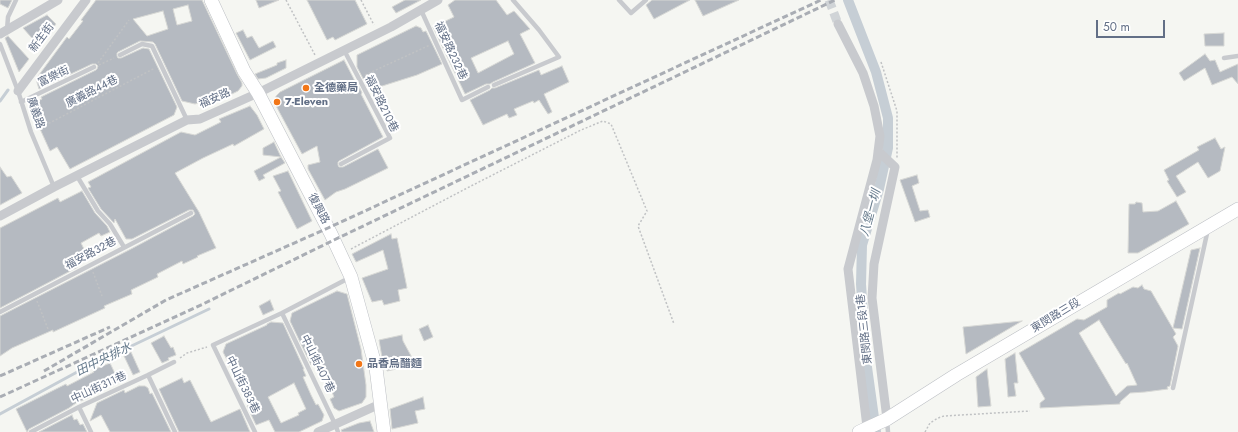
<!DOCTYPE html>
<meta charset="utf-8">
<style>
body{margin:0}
#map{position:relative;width:1238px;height:432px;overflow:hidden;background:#f5f6f2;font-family:Jost,sans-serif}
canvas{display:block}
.scale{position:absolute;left:1096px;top:20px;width:69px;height:18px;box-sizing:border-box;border:2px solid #626f86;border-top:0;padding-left:5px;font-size:12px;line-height:14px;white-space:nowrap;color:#626f86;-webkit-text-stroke:3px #fff;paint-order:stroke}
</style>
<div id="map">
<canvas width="1238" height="432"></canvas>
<div class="scale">50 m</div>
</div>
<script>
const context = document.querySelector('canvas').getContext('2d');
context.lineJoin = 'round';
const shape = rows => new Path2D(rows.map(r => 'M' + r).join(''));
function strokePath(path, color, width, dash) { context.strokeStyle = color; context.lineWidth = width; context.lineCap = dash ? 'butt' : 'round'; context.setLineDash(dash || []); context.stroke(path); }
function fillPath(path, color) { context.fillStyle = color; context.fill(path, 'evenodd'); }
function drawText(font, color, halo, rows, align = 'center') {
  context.font = font + ' Jost,"Noto Sans TC",sans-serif'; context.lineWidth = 4; context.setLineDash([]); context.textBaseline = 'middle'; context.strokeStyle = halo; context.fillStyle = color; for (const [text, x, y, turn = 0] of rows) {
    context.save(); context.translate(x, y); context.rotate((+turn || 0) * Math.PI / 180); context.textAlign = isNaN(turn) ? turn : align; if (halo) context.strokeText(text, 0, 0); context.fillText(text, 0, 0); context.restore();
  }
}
const stream = shape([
 [0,101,8,90],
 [0,414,79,371,209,309]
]);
const canal = shape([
 [848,0,876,72,888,118,888,148,879,189,862,245,861,284,866,360,876,432]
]);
const building = shape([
 [0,0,12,0,8,8,0,4,0,0],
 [96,0,202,0,237,74,242,83,242,86,238,91,205,107,202,102,195,104,182,101,155,44,153,42,140,41,118,52,117,53,117,56,118,58,121,58,143,48,149,49,177,107,174,115,70,169,57,147,50,151,31,109,33,103,42,99,41,97,96,70,97,69,98,66,96,64,92,64,39,89,36,79,67,37,69,39,83,21,81,20,96,0],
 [188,5,192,21,177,25,173,9,188,5],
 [163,11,168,29,147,36,133,19,163,11],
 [256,0,279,0,259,8,256,0],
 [307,0,355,0,367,24,335,40,333,37,327,40,307,0],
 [405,0,421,0,396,13,392,7,405,0],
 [455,0,496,0,507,15,514,11,530,29,520,34,535,63,493,82,490,84,486,84,465,94,433,27,454,17,448,5,455,0],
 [508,41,514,54,478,73,471,58,508,41],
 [652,0,690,0,654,19,646,5,652,0],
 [695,0,739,0,703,16,695,0],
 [47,15,56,24,39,46,23,28,47,15],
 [416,26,421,28,423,32,426,31,442,64,417,75,379,87,379,85,369,90,357,67,357,55,416,26],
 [243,30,247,38,252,36,259,48,273,41,276,47,250,60,236,33,243,30],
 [1224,33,1224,46,1205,46,1204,34,1224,33],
 [8,36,29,59,19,72,5,38,8,36],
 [1205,54,1210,61,1215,60,1220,72,1238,64,1238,84,1232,77,1212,85,1205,68,1184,81,1179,73,1205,54],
 [286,60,286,68,266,78,258,79,255,74,277,65,277,63,286,60],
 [344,60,358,87,358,84,362,93,361,94,383,137,339,161,338,162,338,165,339,167,343,167,378,149,388,168,345,189,336,192,325,200,308,169,308,165,320,162,317,146,302,154,275,104,276,96,280,92,344,60],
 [562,66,569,82,544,94,552,112,548,114,539,100,534,103,533,101,514,109,517,115,509,118,507,114,483,125,470,100,490,90,492,88,495,88,539,70,541,75,562,66],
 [250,106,257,115,264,129,234,146,233,144,203,158,175,173,199,212,216,248,197,256,198,257,183,264,182,261,157,274,158,277,131,290,132,294,104,306,105,308,53,332,53,330,12,348,0,356,0,316,131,249,193,216,195,214,193,210,189,210,132,239,126,239,115,219,114,223,101,209,88,188,91,187,88,182,181,132,195,135,221,122,219,119,250,106],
 [1215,138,1221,149,1225,147,1220,171,1208,178,1198,162,1176,176,1186,192,1177,197,1167,181,1169,180,1164,170,1199,150,1197,147,1215,138],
 [274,142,281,157,263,155,263,148,274,142],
 [281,157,285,163,263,175,265,178,259,181,254,171,281,157],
 [0,167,7,177,11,176,22,193,0,205,0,167],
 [288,171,312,221,297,229,278,192,281,191,273,176,288,171],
 [917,175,919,183,912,186,920,211,928,210,930,217,915,222,900,180,917,175],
 [82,191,95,213,107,226,110,232,101,236,99,233,81,243,85,251,82,252,78,267,0,308,0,228,58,198,60,202,82,191],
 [1176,201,1189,224,1138,253,1128,253,1129,204,1135,204,1136,202,1142,203,1143,212,1158,211,1176,201],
 [391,234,392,239,397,238,407,288,398,290,400,301,384,305,382,300,372,302,362,278,388,269,383,250,356,262,352,254,391,234],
 [1200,248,1182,329,1173,328,1191,250,1200,248],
 [1142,285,1144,289,1151,291,1176,334,1173,337,1178,346,1170,386,1167,387,1168,389,1145,392,1130,393,1120,402,1120,404,1040,408,1040,403,1045,399,1019,353,1077,319,1084,320,1107,307,1107,300,1119,293,1120,294,1133,287,1138,288,1142,285],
 [1099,320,1126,364,1127,363,1137,385,1127,386,1116,396,1079,333,1099,320],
 [337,291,347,294,361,349,366,385,366,397,362,403,339,411,334,408,330,399,334,397,320,361,311,365,290,321,292,313,337,291],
 [270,300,274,310,263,315,259,306,270,300],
 [1022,321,966,354,963,327,1022,321],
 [271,322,283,323,304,369,303,369,306,376,303,377,311,395,316,405,318,404,324,415,322,421,299,432,275,432,269,420,256,425,247,406,250,405,223,352,226,344,267,325,267,324,271,322],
 [294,383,306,409,298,413,299,415,281,423,268,397,294,383],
 [428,325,433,337,424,341,419,329,428,325],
 [402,335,403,341,416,365,387,371,387,369,384,369,379,340,402,335],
 [164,336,171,348,173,347,176,355,168,358,169,360,162,363,151,343,164,336],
 [131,352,140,372,133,375,124,356,131,352],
 [1015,353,1018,383,1014,383,1016,396,1008,397,1005,359,1015,353],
 [110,363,119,382,94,393,95,395,76,403,69,408,29,429,27,432,16,409,66,384,67,386,94,372,93,370,110,363],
 [987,369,991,406,978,407,976,377,987,369],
 [182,378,184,383,190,380,211,422,240,409,250,432,179,432,159,389,182,378],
 [139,386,145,386,148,388,150,394,152,393,171,432,110,432,101,415,90,421,97,403,124,390,125,393,139,386],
 [423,397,425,409,415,411,418,423,392,429,390,409,423,397],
 [72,415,74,420,77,419,80,425,83,424,87,432,39,432,72,415],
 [370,421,374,432,342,432,341,430,359,423,370,421]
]);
const streetTunnel = shape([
 [829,0,838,24]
]);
const path = shape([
 [286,0,315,55],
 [361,0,374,25],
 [881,62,897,111,897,158],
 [98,63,129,20],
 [99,65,114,58],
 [365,75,430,45],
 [38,129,155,68],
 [351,249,471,186,581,130,603,121,611,124,647,211,638,226,674,324],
 [93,272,102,296],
 [37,301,48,329],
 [180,358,187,353,207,347],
 [925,432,930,423,938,418,944,416,1030,411]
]);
const lane = shape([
 [619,0,631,13,646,0],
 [421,10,462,100,488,87],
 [7,30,8,17,16,0],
 [0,44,18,91,31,132,54,187],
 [120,55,142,44,152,46,187,120],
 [1224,58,1238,56],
 [494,85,559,57,539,30,513,0],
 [21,102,94,67],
 [341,164,390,138,344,50],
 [77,176,98,211,110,224,124,247],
 [0,312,191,213],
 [282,313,335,424,338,432],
 [148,375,175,432],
 [1173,388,1208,229],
 [79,407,91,432],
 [887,420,888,432],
 [31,432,79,407,148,375,174,362],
 [255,432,213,345,282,313,349,278]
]);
const street = shape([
 [838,24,863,73,874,106,880,136,877,160,848,269,867,427],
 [0,34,58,0],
 [18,91,86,0],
 [878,151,895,167,874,264,872,298,887,419],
 [0,216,54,187,187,120,200,119,258,93,391,27,438,0],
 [318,432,380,404]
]);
const secondary = shape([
 [211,0,244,71,258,93,331,234,351,277,376,368,384,432],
 [859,432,887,419,956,375,1238,209]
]);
const rail = shape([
 [44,371,166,300,328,228,821,0],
 [0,376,110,327],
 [0,397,203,304,334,240,835,0]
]);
const markers = [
 [306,88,4,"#f27616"],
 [277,102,4,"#f27616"],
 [359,364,4,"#f27616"]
];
const streetNames = [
 ["新生街",42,38,-53],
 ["福安路232巷",450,51,65],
 ["富樂街",54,77,-26],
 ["廣義路44巷",92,92,-27],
 ["福安路",215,99,-24],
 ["福安路210巷",381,104,64],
 ["廣義路",35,113,71],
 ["復興路",318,209,62],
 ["福安路32巷",91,254,-28],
 ["東閔路三段",1056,316,-31],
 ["東閔路三段1巷",865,329,-96],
 ["中山街407巷",317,364,64],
 ["中山街383巷",242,385,64],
 ["中山街311巷",99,388,-25]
];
const poiNames = [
 ["全德藥局",314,88],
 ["7-Eleven",285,102],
 ["品香烏醋麵",367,364]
];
const waterNames = [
 ["八堡一圳",871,213,-75],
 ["田中央排水",104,360,-26]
];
strokePath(stream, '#c6ced5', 3);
strokePath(canal, '#c6ced5', 10);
fillPath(building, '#b5bac1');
strokePath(building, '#d7d8d5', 1);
strokePath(streetTunnel, '#d0d4d7', 9, [9, 4.5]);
strokePath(secondary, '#bcbfc4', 14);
strokePath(path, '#c0c2c4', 1.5, [2, 2]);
strokePath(lane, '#c8cace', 4.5);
strokePath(street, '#c8cace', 9);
strokePath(secondary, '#fff', 13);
strokePath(rail, '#a9adb4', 3, [6, 3]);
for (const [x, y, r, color] of markers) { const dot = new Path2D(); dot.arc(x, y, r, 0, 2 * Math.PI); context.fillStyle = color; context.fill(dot); strokePath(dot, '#fff', 1.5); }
drawText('11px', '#626f86', '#fff', streetNames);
drawText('bold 11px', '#626f86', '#fff', poiNames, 'left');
drawText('italic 12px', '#63788a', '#fff', waterNames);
</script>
